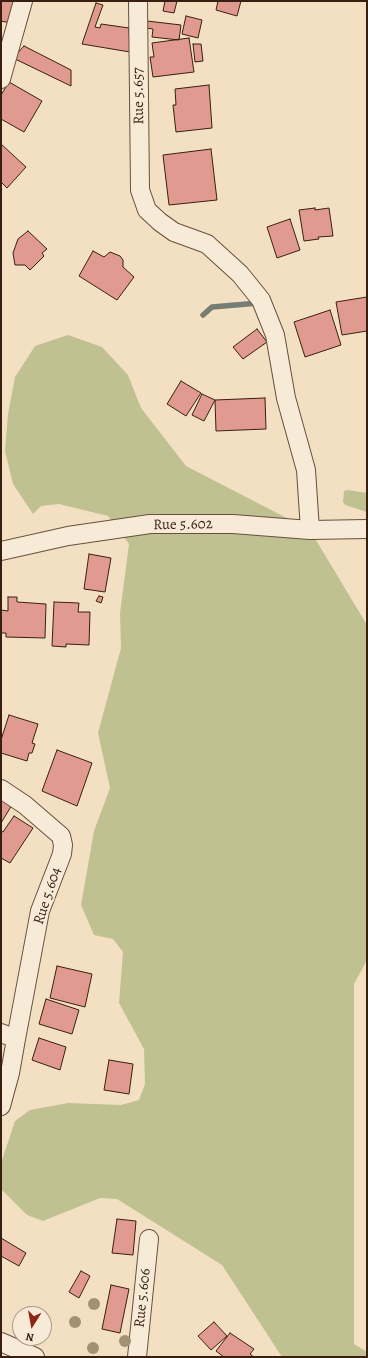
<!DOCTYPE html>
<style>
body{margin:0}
#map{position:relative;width:368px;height:1358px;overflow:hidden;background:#f3e0c3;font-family:Alegreya,serif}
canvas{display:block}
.frame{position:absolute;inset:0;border:2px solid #391f11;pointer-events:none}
.north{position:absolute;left:12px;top:1306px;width:40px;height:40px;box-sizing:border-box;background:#f7ebd8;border:1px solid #ab9988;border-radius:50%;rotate:191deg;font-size:11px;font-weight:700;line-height:16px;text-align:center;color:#391f11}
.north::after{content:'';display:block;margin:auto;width:14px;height:18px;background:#8f2418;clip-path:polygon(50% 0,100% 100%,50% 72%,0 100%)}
</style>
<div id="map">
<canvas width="368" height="1358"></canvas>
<div class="frame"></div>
<div class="north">N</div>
</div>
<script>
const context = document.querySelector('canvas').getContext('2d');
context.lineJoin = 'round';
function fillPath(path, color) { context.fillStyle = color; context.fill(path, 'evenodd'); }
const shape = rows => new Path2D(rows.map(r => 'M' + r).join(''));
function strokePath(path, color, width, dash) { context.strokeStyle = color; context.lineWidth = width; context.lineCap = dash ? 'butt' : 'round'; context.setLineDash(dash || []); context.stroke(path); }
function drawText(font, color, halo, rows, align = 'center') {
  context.font = font + ' Alegreya,serif'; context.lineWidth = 4; context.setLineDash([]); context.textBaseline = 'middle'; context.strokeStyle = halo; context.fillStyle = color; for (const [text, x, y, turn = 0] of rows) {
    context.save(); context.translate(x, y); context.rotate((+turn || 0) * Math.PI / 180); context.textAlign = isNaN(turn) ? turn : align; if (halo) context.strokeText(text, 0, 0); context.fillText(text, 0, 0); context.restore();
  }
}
const green = shape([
 [68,335,102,347,128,375,141,408,186,466,310,530,367,625,367,960,354,984,354,1344,367,1352,367,1357,282,1357,222,1265,117,1199,100,1198,43,1221,27,1215,1,1189,1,1163,15,1121,30,1110,68,1103,121,1105,139,1100,145,1084,144,1049,119,1003,123,952,113,939,94,935,81,905,94,831,110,788,98,733,121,648,120,613,129,544,108,516,59,504,41,506,33,514,13,484,5,451,8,414,15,377,35,346],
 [348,490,367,493,367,512,345,505,343,502,344,491]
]);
const stream = shape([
 [203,315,212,307,259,303]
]);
const building = shape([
 [1,1,16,1,10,23,1,21,1,1],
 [165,1,177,1,174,13,163,11,165,1],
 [218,1,241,1,237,16,216,10,218,1],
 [96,3,103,5,95,27,100,28,101,24,129,28,130,52,82,44,96,3],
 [186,16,202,20,198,38,182,34,186,16],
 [147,21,181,25,179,40,152,37,153,29,146,28,147,21],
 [189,38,194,72,153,77,150,57,154,57,152,43,189,38],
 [193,44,201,44,203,61,195,62,193,44],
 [24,46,71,70,71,86,13,58,24,46],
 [9,82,42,101,24,132,1,119,1,95,9,82],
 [209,85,212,128,176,132,173,105,176,105,175,89,209,85],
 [1,144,26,167,7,188,1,182,1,144],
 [211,149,217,200,169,205,163,155,211,149],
 [315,208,315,210,329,208,333,236,318,237,319,239,304,241,299,210,315,208],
 [290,219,300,250,277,258,267,227,290,219],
 [28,231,47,249,42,253,44,256,30,270,25,265,15,265,13,253,18,239,28,231],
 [93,251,104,257,110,252,120,256,123,260,123,267,134,277,117,300,79,276,93,251],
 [367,297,367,331,342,335,336,302,367,297],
 [330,310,341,345,305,357,294,322,330,310],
 [257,329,267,342,243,359,233,347,257,329],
 [181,381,201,393,186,416,167,404,181,381],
 [202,394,215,400,204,421,192,415,202,394],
 [265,398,266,429,216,431,215,400,265,398],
 [89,554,111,558,105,592,84,589,89,554],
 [99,596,103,597,101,603,96,601,99,596],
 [8,597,17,597,17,602,46,604,45,638,6,637,6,633,1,633,1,610,8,611,8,597],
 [54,602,79,603,78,612,90,612,89,645,66,644,66,647,52,646,54,602],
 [9,715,38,724,32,743,35,744,32,753,29,753,27,761,1,753,1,740,9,715],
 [57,750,92,763,77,806,42,791,57,750],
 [1,793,15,800,1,823,1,793],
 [14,816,33,828,10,863,1,858,1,831,3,832,14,816],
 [57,966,92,974,85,1007,50,998,57,966],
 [46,999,79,1010,72,1034,39,1024,46,999],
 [39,1038,66,1047,60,1070,32,1060,39,1038],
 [109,1060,133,1064,129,1094,104,1090,109,1060],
 [117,1219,136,1221,133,1255,112,1253,117,1219],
 [1,1238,26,1253,19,1266,1,1256,1,1238],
 [81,1271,90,1276,79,1298,69,1292,81,1271],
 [111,1285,129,1289,120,1333,102,1329,111,1285],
 [214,1322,227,1336,211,1350,198,1336,214,1322],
 [230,1333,254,1349,250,1354,254,1357,224,1357,216,1351,230,1333]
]);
const street = shape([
 [138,1,140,190,147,210,160,222,174,232,207,244,240,274,261,300,275,335,286,398,306,470,310,530],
 [1,79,23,1],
 [1,551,68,536,150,524,233,524,310,530,367,529],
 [1,789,25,805,61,836,63,845,62,854,40,911,16,1039,1,1033],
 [1,1106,10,1073,16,1039],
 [1,1342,35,1357],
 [137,1357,149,1239]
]);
const trees = [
 [94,1304],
 [75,1322],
 [125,1341],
 [93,1348]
];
const streetNames = [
 ["Rue 5.657",139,96,-91],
 ["Rue 5.602",183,525,-1],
 ["Rue 5.604",48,896,-72],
 ["Rue 5.606",143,1298,-84]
];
fillPath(green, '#c0c190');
strokePath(stream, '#747e74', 5.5);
fillPath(building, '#e19a90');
strokePath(building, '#391f11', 1);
strokePath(street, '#684f3e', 20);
strokePath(street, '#f7ebd8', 18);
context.fillStyle = '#a39176';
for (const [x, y] of trees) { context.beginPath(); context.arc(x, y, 6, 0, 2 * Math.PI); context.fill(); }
drawText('15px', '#391f11', '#f7ebd8', streetNames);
</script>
